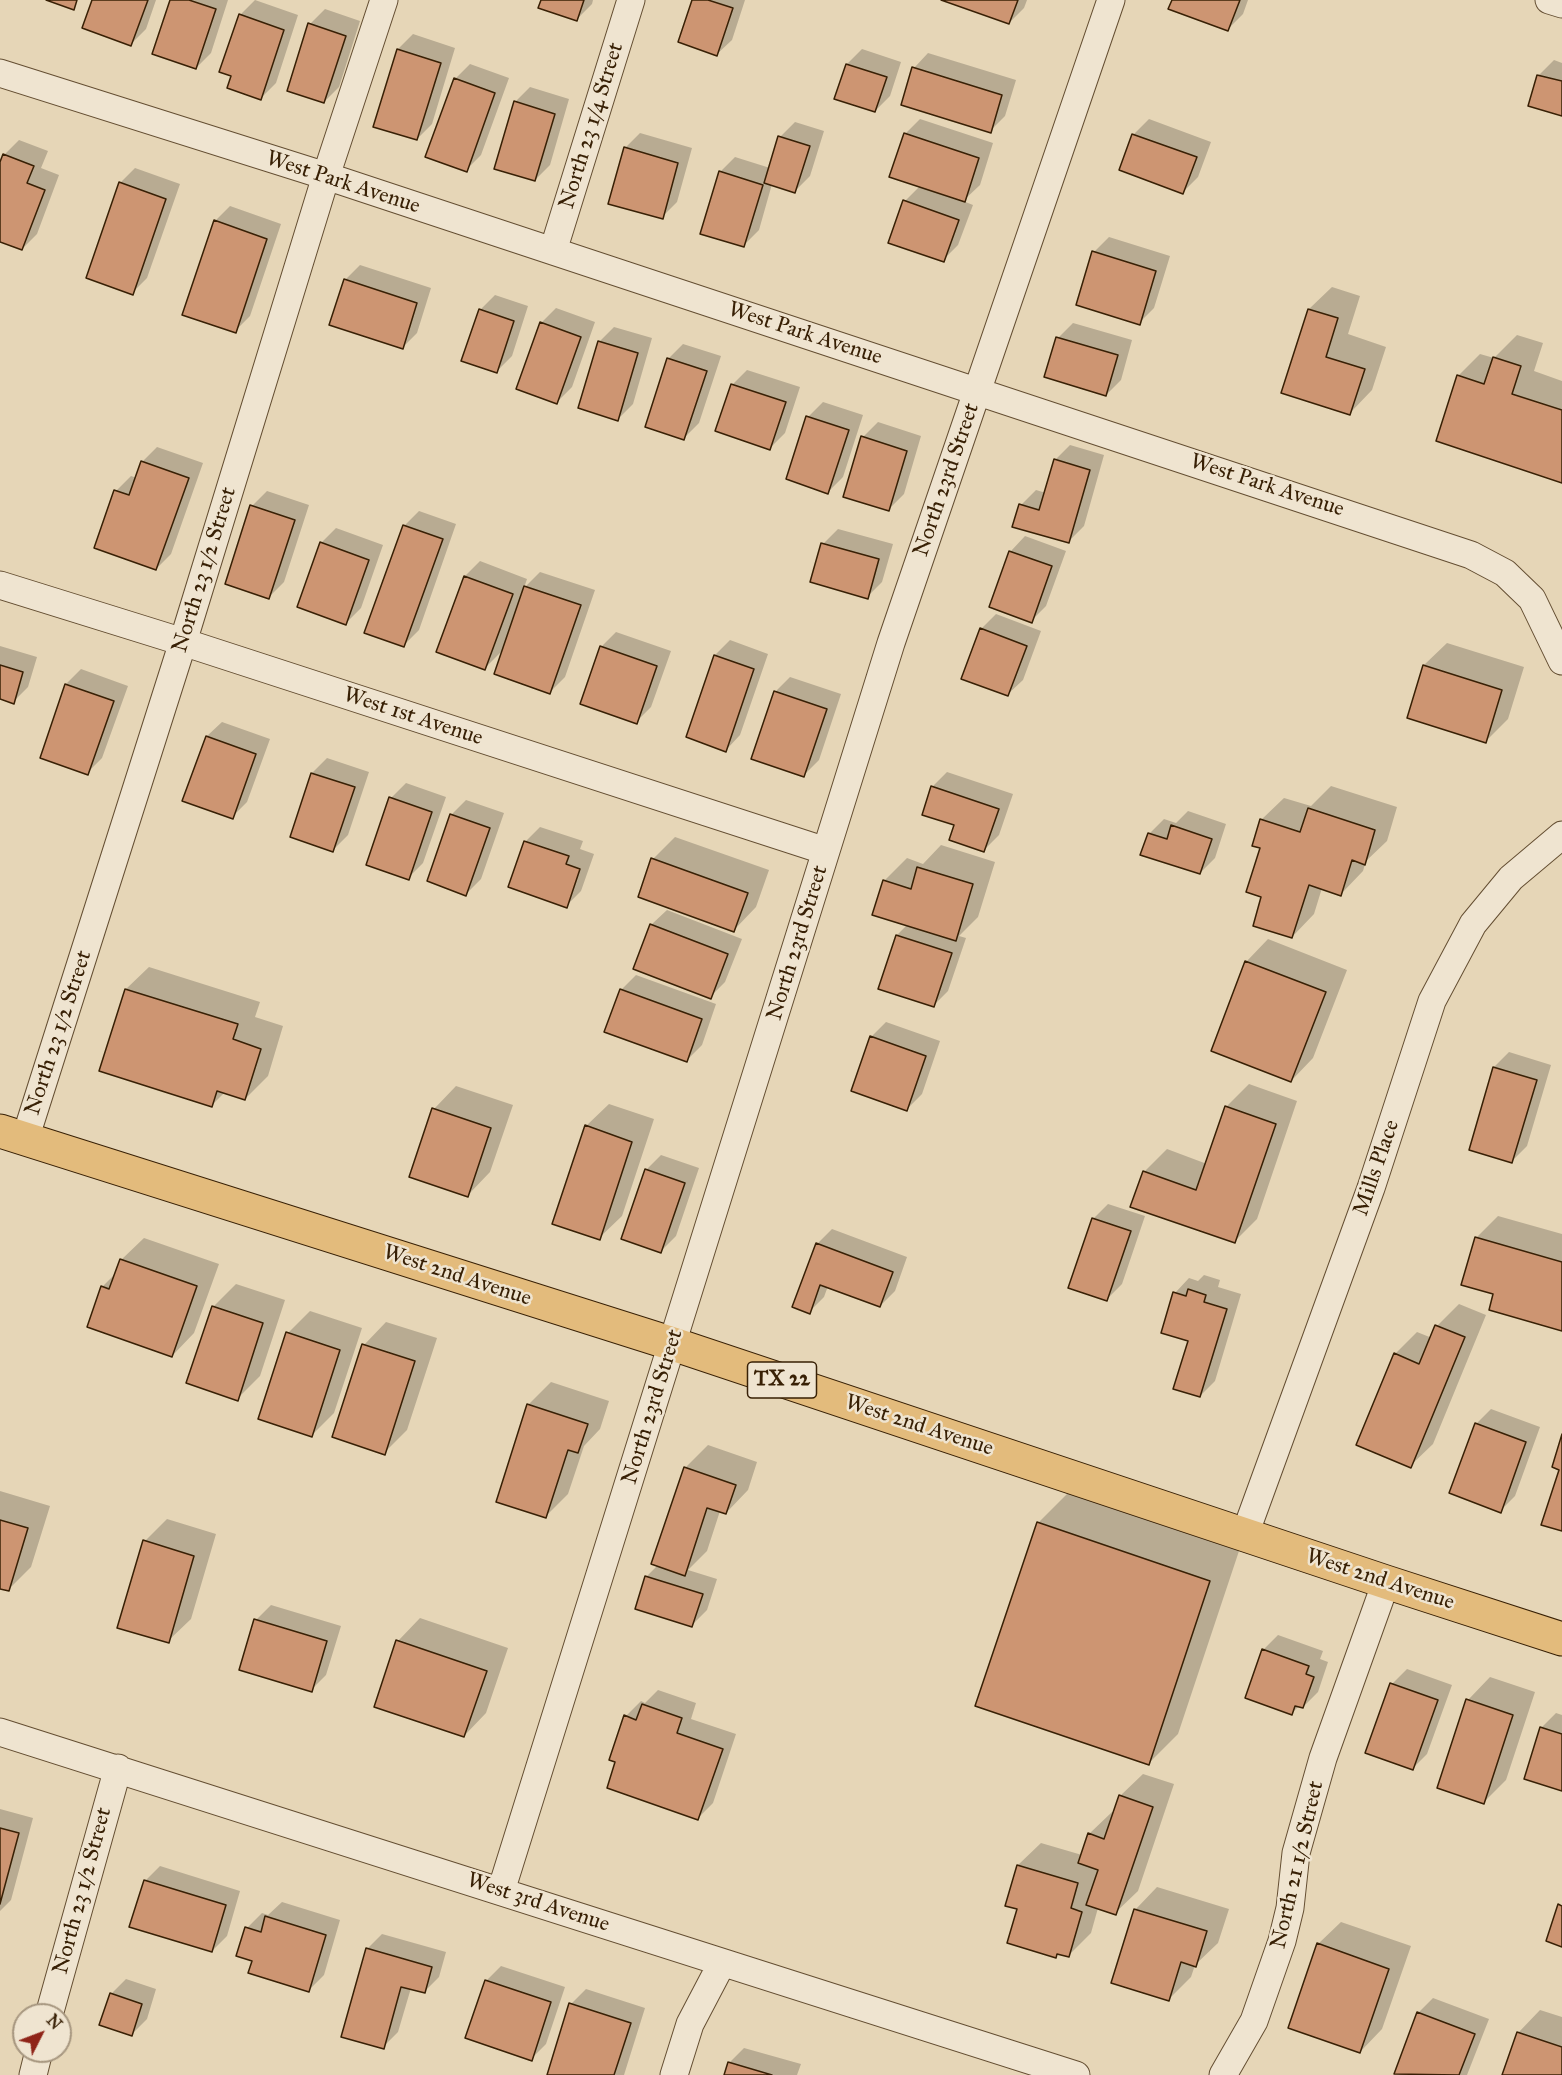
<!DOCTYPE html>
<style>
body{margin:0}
#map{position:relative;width:1562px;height:2075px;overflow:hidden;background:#e6d6b7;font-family:"IM FELL Great Primer",serif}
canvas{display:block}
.north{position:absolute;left:12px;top:2003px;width:60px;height:60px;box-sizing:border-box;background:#efe4d0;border:2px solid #a6967f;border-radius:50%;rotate:48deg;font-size:16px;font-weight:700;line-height:24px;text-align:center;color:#382005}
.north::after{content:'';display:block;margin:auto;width:21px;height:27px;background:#8f2418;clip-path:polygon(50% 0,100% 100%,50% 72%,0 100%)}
</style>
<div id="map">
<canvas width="1562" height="2075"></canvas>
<div class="north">N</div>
</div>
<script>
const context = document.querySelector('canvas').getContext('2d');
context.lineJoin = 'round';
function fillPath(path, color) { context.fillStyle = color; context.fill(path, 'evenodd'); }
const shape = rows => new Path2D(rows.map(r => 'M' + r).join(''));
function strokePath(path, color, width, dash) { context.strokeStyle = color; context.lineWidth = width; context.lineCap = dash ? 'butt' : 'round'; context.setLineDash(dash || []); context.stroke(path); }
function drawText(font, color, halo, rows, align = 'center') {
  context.font = font + ' "IM FELL Great Primer",serif'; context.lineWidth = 5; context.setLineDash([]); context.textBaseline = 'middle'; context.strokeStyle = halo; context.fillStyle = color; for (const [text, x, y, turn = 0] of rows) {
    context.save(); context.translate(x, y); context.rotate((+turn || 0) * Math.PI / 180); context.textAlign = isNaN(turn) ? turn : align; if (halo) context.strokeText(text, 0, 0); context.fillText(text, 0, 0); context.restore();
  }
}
const shadow = shape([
 [93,0,156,0,146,29,131,44],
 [172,0,228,0,211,53,196,68],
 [255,0,298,15,276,83,261,98,233,75,240,15],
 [542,0,593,0,592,4,577,19],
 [693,0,745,0,732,40,717,54],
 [946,0,1027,0,1024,8,1009,23],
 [1173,0,1248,0,1243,14,1228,29],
 [325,9,360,21,339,87,324,102,310,24],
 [413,34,455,48,432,124,417,139,398,49],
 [862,49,901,62,890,96,875,111,847,64],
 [928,53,1016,80,1005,116,990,131,914,68],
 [1554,60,1562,63,1562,115,1539,75],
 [470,64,509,78,481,155,466,170,455,79],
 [530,87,569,99,550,165,535,180,515,102],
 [920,119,993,143,980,185,963,201,973,205,958,245,943,260,905,201,920,186,905,134],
 [1149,119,1211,142,1198,177,1183,192,1121,169,1134,134],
 [795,122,824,131,810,176,795,191,772,184,759,230,744,245,720,172,735,157,770,168,780,137],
 [640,133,692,148,677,202,662,217,625,148],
 [19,140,48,151,41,168,59,175,37,234,22,249,0,240,0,166,4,155],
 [135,168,180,184,147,278,132,293,120,183],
 [230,206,281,224,250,316,235,331,215,221],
 [1109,237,1170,256,1154,308,1139,323,1094,252],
 [360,265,431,288,417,333,402,348,345,280],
 [1332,287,1360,296,1348,334,1386,347,1372,390,1350,413,1283,392,1309,309],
 [495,295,528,306,512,356,497,371,480,310],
 [556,308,595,322,572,387,557,402,541,323],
 [1073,323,1132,340,1121,380,1106,395,1058,338],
 [614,327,652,338,633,404,618,419,599,342],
 [1517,335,1543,343,1534,371,1562,381,1562,480,1458,376,1480,354,1494,358],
 [683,344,721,356,699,423,684,438,668,359],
 [747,370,800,387,785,433,770,448,732,385],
 [823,402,863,415,843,477,828,492,808,417],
 [878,422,921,436,904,494,889,509,863,437],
 [1070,445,1104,455,1084,526,1069,541,1021,505,1036,490,1046,493,1055,460],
 [157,447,203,463,171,554,156,569,116,491,131,476,137,478,142,462],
 [267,491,309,505,284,582,269,597,252,506],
 [419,511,456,524,419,630,404,645,404,526],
 [336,528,383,545,361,608,346,623,321,543],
 [838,529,893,544,882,582,867,597,823,544],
 [1025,536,1066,551,1046,606,1031,621,991,607,1011,551],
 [480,561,527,579,524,588,540,572,595,590,565,677,550,692,504,649,485,668,465,576],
 [996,614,1041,631,1023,680,1008,694,981,629],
 [616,632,671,651,651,707,636,722,601,647],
 [730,640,768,654,740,735,726,750,715,655],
 [1447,643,1524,667,1508,719,1485,742,1408,717,1424,665],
 [0,646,37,657,28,687,13,702,0,698],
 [81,669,128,686,102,758,87,773,42,757,66,684],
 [790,677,841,694,819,760,804,775,775,692],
 [222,722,270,739,247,802,232,817,207,736],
 [327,758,369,772,348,835,333,850,312,773],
 [947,772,1013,794,999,835,984,850,956,824,932,787],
 [406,783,446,797,423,863,408,878,391,798],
 [1331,786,1397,807,1387,841,1366,861,1363,871,1341,894,1322,888,1314,914,1292,937,1263,896,1261,820,1284,798,1311,806],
 [466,800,504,813,481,879,466,894,451,815],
 [1188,811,1226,824,1215,858,1200,873,1149,834,1164,819,1176,823],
 [540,827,583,841,580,849,594,854,581,891,566,906,525,842],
 [675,837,769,870,756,907,734,930,653,859],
 [941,845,995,862,978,917,959,936,966,938,948,991,933,1006,897,935,908,924,884,881,907,858,923,864],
 [667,910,742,939,725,982,710,997,635,968,652,924],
 [1268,939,1347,970,1313,1058,1291,1081,1246,962],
 [149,967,260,1002,255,1017,283,1026,268,1076,245,1099,225,1092,211,1106,101,1070,126,989],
 [636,975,716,1004,702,1045,687,1060,621,990],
 [886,1022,940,1041,922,1094,907,1109,871,1037],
 [1509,1052,1551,1065,1527,1146,1512,1161,1471,1149,1494,1067],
 [1249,1084,1297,1101,1257,1219,1235,1241,1144,1172,1167,1149,1207,1164,1226,1107],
 [456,1086,513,1105,490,1172,468,1195,434,1109],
 [609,1104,654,1119,622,1216,599,1238,586,1126],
 [661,1155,699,1168,676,1236,661,1251,646,1170],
 [1108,1204,1145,1216,1122,1284,1107,1299,1093,1219],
 [1498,1216,1562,1234,1562,1329,1495,1293,1476,1238],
 [832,1229,907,1257,895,1291,880,1306,828,1286,824,1297,809,1312,817,1244],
 [144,1238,219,1264,194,1333,172,1356,102,1287,117,1272,121,1260],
 [1204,1275,1220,1280,1218,1287,1241,1294,1215,1381,1200,1396,1190,1340,1175,1293,1189,1278,1198,1281],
 [236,1284,285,1300,260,1376,237,1399,213,1307],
 [1459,1304,1486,1315,1433,1444,1410,1466,1395,1354,1417,1332,1432,1338,1437,1326],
 [310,1311,362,1328,334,1413,312,1435,288,1333],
 [386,1322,437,1338,407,1430,384,1453,364,1345],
 [551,1382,609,1401,600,1429,584,1446,568,1494,546,1516,528,1405],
 [1491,1409,1540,1427,1515,1496,1500,1511,1476,1424],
 [708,1445,757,1462,748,1490,726,1513,720,1511,707,1551,688,1570,717,1579,707,1610,692,1625,646,1577,658,1565,685,1468],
 [0,1491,50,1506,31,1567,8,1590,0,1587],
 [1068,1493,1239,1551,1178,1734,1149,1763,1038,1523],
 [167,1519,216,1534,191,1619,168,1641,145,1541],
 [271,1605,341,1626,326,1675,311,1690,256,1620],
 [420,1618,508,1648,486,1713,464,1736,398,1641],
 [1278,1635,1323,1651,1320,1659,1328,1662,1318,1692,1303,1707,1299,1706,1292,1713,1263,1650],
 [1407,1669,1452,1685,1427,1754,1412,1769,1392,1684],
 [1490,1677,1535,1692,1506,1780,1483,1803,1468,1700],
 [658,1690,696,1703,691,1719,736,1734,713,1803,698,1818,617,1762,626,1716,641,1701,645,1703],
 [1556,1713,1562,1715,1562,1789,1541,1728],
 [1143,1774,1174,1784,1138,1891,1115,1913,1098,1908,1091,1933,1068,1956,1059,1953,1055,1956,1019,1908,1018,1865,1041,1843,1082,1855,1089,1834,1112,1812,1114,1812,1120,1796],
 [0,1809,33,1818,11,1900,0,1911],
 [160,1866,240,1891,227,1936,212,1951,145,1881],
 [1157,1887,1229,1909,1218,1943,1195,1965,1191,1977,1169,1999,1135,1910],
 [282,1902,340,1920,324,1975,309,1990,254,1960,247,1928,262,1913,268,1915],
 [1341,1922,1411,1946,1382,2029,1360,2052,1318,1944],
 [382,1934,446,1952,439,1977,424,1992,411,1988,398,2032,383,2047,367,1949],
 [501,1966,565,1987,546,2044,531,2059,486,1981],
 [126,1979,156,1989,147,2019,132,2034,111,1994],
 [586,1989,645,2008,624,2075,548,2075,571,2004],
 [1433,1998,1489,2019,1467,2075,1401,2075,1396,2073,1418,2013],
 [1540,2010,1562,2017,1562,2075,1504,2075,1518,2033],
 [744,2048,801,2064,797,2075,725,2075,729,2063]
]);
const building = shape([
 [46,0,77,0,74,10,46,0],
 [92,0,148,0,131,46,82,28,92,0],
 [170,0,189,0,216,9,196,69,152,54,170,0],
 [541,0,584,0,577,21,538,8,541,0],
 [692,0,708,0,733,8,717,56,678,42,692,0],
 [941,0,1018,0,1009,24,941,0],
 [1172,0,1240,0,1228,31,1168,9,1172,0],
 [239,14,284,30,261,100,227,88,231,76,219,72,239,14],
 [308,23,346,36,324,103,287,91,308,23],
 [397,49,441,63,417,140,373,127,397,49],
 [846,64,887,77,875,112,834,99,846,64],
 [912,67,1002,95,991,133,901,105,912,67],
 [1537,75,1562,81,1562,116,1528,106,1537,75],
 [454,78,495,93,467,172,425,157,454,78],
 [514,101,555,114,535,181,494,169,514,101],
 [904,133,979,158,965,202,889,177,904,133],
 [1132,134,1197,157,1183,194,1119,170,1132,134],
 [778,136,810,146,795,193,764,183,778,136],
 [624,147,678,163,663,219,608,204,624,147],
 [3,154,34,166,27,183,45,190,22,250,0,242,0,162,3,154],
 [719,171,763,185,744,247,700,234,719,171],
 [119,182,166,199,133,295,86,278,119,182],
 [903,200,959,220,944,262,888,243,903,200],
 [214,220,267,239,236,333,182,315,214,220],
 [1092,251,1156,271,1140,325,1076,305,1092,251],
 [344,279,417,303,403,349,329,325,344,279],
 [479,309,514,321,497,373,461,361,479,309],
 [1308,309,1338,318,1326,357,1365,369,1350,415,1281,393,1308,309],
 [540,322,581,337,557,404,516,389,540,322],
 [1056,337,1118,355,1106,396,1044,377,1056,337],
 [598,341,638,353,618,421,578,408,598,341],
 [1493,357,1521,366,1512,394,1562,410,1562,483,1436,441,1457,375,1484,384,1493,357],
 [667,358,707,371,684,440,645,427,667,358],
 [731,384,786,402,770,450,715,431,731,384],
 [806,416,849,430,828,494,786,479,806,416],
 [861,436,907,451,889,511,843,497,861,436],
 [1054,459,1090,470,1069,543,1012,527,1019,504,1039,510,1054,459],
 [141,461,189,478,156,570,94,548,114,490,129,495,141,461],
 [250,505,295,520,269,599,225,584,250,505],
 [403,525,443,539,404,647,364,633,403,525],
 [320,542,369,560,346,625,297,607,320,542],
 [821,543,879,559,868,599,810,582,821,543],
 [1009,551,1052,566,1032,623,989,607,1009,551],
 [464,576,513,594,485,670,436,652,464,576],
 [524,586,581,605,550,694,494,674,524,586],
 [980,628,1027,646,1008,696,961,679,980,628],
 [600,646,657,666,637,724,580,704,600,646],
 [714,655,754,669,726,752,686,737,714,655],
 [0,665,23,672,14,704,0,699,0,665],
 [1423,665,1502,690,1486,743,1407,718,1423,665],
 [65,684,114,701,88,775,40,758,65,684],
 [774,691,827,709,804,777,751,759,774,691],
 [206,736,256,754,233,819,182,801,206,736],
 [311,773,355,787,333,852,290,837,311,773],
 [931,786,999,809,984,852,949,840,954,825,922,815,931,786],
 [389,797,432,812,409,880,366,865,389,797],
 [1308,808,1375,830,1365,865,1352,860,1341,896,1309,885,1292,938,1253,926,1261,897,1246,892,1260,848,1252,846,1260,819,1300,832,1308,808],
 [450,814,490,828,466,896,427,881,450,814],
 [1171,825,1212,839,1200,874,1140,855,1148,833,1167,839,1171,825],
 [524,841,569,856,566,864,580,869,567,908,508,887,524,841],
 [651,858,748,893,734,932,638,897,651,858],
 [917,867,973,884,956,941,872,915,883,880,911,889,917,867],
 [650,924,728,954,711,999,633,969,650,924],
 [896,935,952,953,934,1007,878,989,896,935],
 [1245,961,1326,992,1291,1082,1211,1051,1245,961],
 [125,989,238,1024,233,1039,261,1049,245,1100,217,1091,212,1107,99,1071,125,989],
 [620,989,702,1019,687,1062,604,1032,620,989],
 [870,1036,926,1056,907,1111,851,1091,870,1036],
 [1493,1067,1537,1080,1512,1163,1469,1150,1493,1067],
 [1225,1106,1276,1124,1235,1243,1130,1207,1143,1171,1196,1190,1225,1106],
 [432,1108,491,1128,468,1197,409,1177,432,1108],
 [585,1125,632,1142,600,1240,552,1224,585,1125],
 [645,1169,685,1183,661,1253,621,1239,645,1169],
 [1092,1218,1131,1231,1107,1301,1068,1288,1092,1218],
 [1475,1237,1562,1262,1562,1331,1489,1310,1493,1294,1461,1285,1475,1237],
 [816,1243,893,1272,880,1307,820,1285,810,1314,792,1307,816,1243],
 [120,1259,197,1286,172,1357,87,1327,101,1286,109,1289,120,1259],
 [1188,1289,1206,1295,1204,1302,1227,1309,1200,1397,1173,1389,1188,1341,1161,1333,1173,1292,1186,1296,1188,1289],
 [212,1306,263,1323,238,1401,186,1383,212,1306],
 [1435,1325,1465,1337,1411,1468,1356,1445,1394,1353,1419,1364,1435,1325],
 [286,1332,340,1350,312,1437,258,1419,286,1332],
 [362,1344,415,1361,385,1455,332,1437,362,1344],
 [527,1404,588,1424,578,1453,568,1450,546,1518,496,1502,527,1404],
 [1475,1423,1526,1442,1501,1513,1449,1493,1475,1423],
 [1562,1434,1562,1531,1541,1525,1559,1470,1552,1467,1562,1434],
 [684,1467,736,1485,726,1514,707,1508,685,1576,651,1564,684,1467],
 [0,1520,28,1528,9,1591,0,1589,0,1520],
 [1037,1522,1210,1581,1149,1765,975,1706,1037,1522],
 [143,1540,194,1556,169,1643,117,1628,143,1540],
 [645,1576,703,1594,692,1627,635,1609,645,1576],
 [254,1619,327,1641,312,1692,239,1670,254,1619],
 [396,1640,487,1671,464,1737,374,1707,396,1640],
 [1262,1649,1309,1666,1306,1674,1314,1677,1303,1708,1295,1706,1292,1715,1245,1698,1262,1649],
 [1390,1683,1438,1700,1413,1770,1365,1753,1390,1683],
 [1466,1699,1513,1715,1484,1804,1437,1788,1466,1699],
 [642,1704,682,1718,677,1733,723,1749,698,1820,607,1788,615,1762,609,1760,624,1715,636,1720,642,1704],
 [1540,1727,1562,1734,1562,1791,1524,1779,1540,1727],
 [1119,1795,1153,1807,1116,1915,1086,1905,1098,1870,1078,1863,1088,1833,1104,1839,1119,1795],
 [0,1828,19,1833,0,1904,0,1828],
 [1017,1865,1078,1883,1071,1908,1082,1912,1069,1957,1057,1954,1056,1958,1007,1943,1017,1909,1005,1906,1017,1865],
 [144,1880,226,1905,212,1952,129,1927,144,1880],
 [1558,1904,1562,1906,1562,1947,1546,1941,1558,1904],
 [1134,1909,1207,1931,1196,1967,1181,1962,1169,2001,1111,1983,1134,1909],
 [265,1916,326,1935,309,1992,248,1973,252,1961,236,1956,245,1927,261,1932,265,1916],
 [1317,1943,1389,1969,1360,2053,1288,2028,1317,1943],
 [366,1948,432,1967,425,1993,401,1987,384,2049,341,2037,366,1948],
 [485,1980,551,2002,532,2061,465,2038,485,1980],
 [110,1993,142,2004,132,2036,99,2025,110,1993],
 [569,2003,631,2023,614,2075,547,2075,569,2003],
 [1417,2012,1475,2034,1459,2075,1394,2074,1417,2012],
 [1517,2032,1562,2047,1562,2075,1502,2075,1517,2032],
 [728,2062,772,2075,724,2075,728,2062]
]);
const minor = shape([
 [1549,0,1562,4],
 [0,73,326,176,1471,555,1505,573,1532,599,1562,661],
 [553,251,631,0],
 [0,585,183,642,826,851],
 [25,1139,183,642,326,176,384,0],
 [1245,1534,1371,1188,1432,1001,1473,924,1511,878,1562,835],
 [0,1732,1076,2075],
 [501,1891,891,643,1111,0],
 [49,2015,118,1768],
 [33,2075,39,2051],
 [674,2075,690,2024,722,1963],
 [1223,2075,1254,2021,1282,1941,1290,1908,1296,1853,1323,1758,1386,1582]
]);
const primary = shape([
 [0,1131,673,1344,1386,1582,1562,1639]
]);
const shields = [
 [782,1380,69]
];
const shieldNames = [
 ["TX 22",782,1380]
];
const streetNames = [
 ["North 23 1/4 Street",592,126,-73],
 ["West Park Avenue",343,183,18],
 ["West Park Avenue",805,334,18],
 ["North 23rd Street",947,480,-71],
 ["West Park Avenue",1267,486,18],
 ["North 23 1/2 Street",205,570,-73],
 ["West 1st Avenue",413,717,18],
 ["North 23rd Street",798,943,-73],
 ["North 23 1/2 Street",59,1033,-72],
 ["Mills Place",1377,1168,-71],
 ["West 2nd Avenue",457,1276,18],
 ["North 23rd Street",653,1407,-73],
 ["West 2nd Avenue",919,1426,18],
 ["West 2nd Avenue",1380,1580,18],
 ["North 21 1/2 Street",1298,1865,-77],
 ["North 23 1/2 Street",83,1891,-75],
 ["West 3rd Avenue",538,1903,18]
];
fillPath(shadow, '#0003');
fillPath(building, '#cd9572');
strokePath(building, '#382005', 1.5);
strokePath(minor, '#644e32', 29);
strokePath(primary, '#382005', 35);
strokePath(minor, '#efe4d0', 27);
strokePath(primary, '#e3bb7c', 33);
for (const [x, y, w] of shields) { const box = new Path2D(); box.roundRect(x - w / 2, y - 18, w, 36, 4.5); context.fillStyle = '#efe4d0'; context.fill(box); strokePath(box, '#382005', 1.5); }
drawText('bold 21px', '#382005', null, shieldNames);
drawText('22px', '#382005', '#efe4d0', streetNames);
</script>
